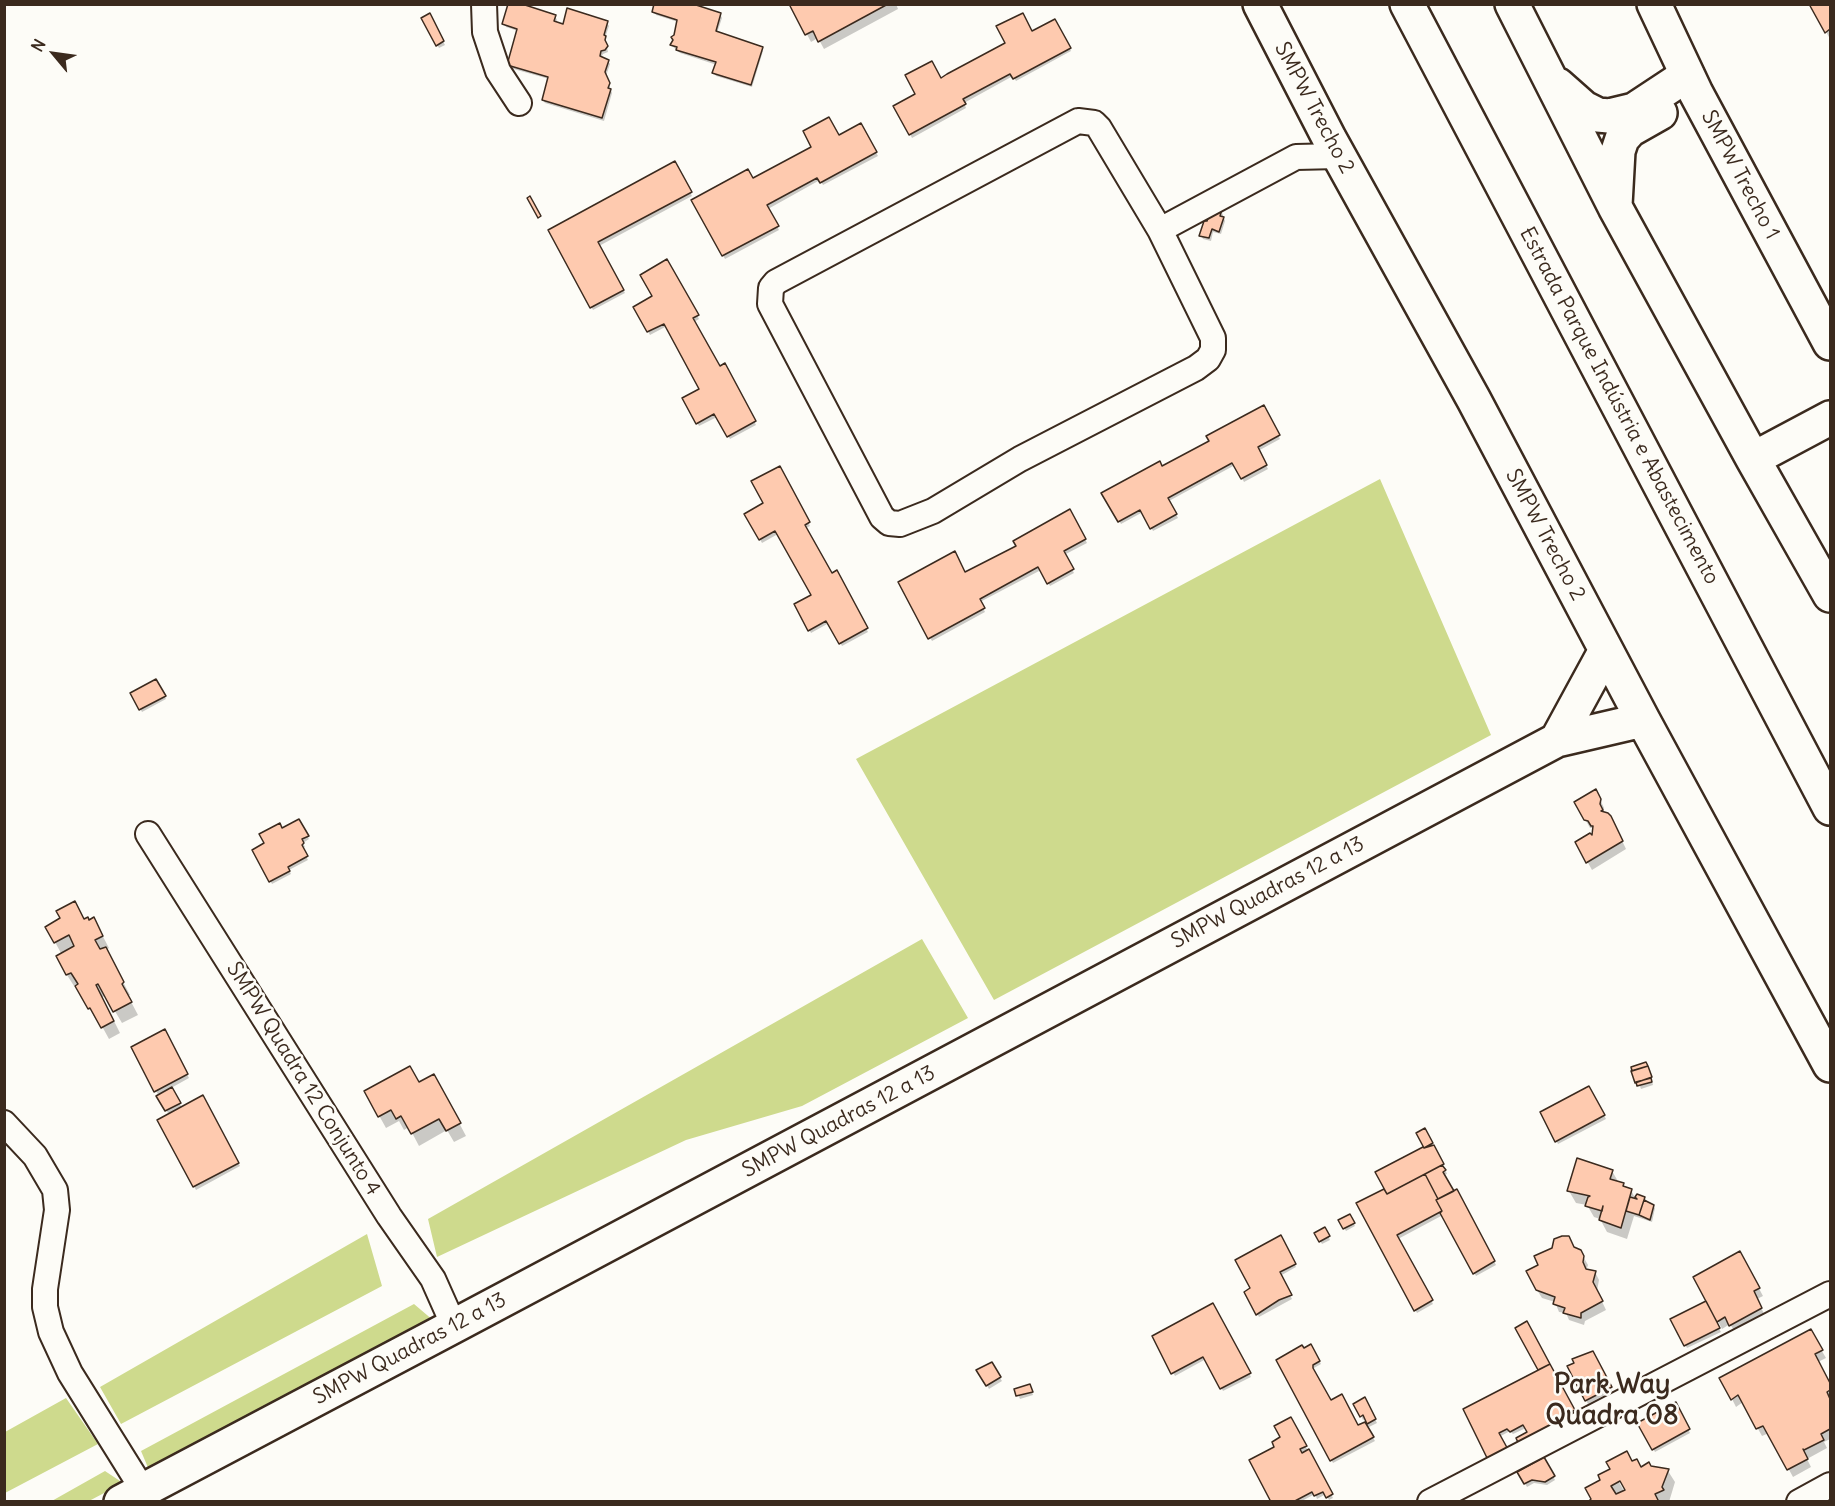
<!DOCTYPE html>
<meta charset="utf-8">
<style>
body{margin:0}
#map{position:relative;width:1835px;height:1506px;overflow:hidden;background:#fdfcf7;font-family:Delius,sans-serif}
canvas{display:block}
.frame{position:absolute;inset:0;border:6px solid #3b2a1e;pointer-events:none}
.north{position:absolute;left:24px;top:24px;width:60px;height:60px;-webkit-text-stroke:4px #fdfcf7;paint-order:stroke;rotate:299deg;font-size:16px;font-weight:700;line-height:24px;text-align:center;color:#3b2a1e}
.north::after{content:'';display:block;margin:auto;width:21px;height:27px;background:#3b2a1e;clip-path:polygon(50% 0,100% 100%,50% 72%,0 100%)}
</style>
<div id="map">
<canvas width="1835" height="1506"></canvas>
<div class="frame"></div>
<div class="north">N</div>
</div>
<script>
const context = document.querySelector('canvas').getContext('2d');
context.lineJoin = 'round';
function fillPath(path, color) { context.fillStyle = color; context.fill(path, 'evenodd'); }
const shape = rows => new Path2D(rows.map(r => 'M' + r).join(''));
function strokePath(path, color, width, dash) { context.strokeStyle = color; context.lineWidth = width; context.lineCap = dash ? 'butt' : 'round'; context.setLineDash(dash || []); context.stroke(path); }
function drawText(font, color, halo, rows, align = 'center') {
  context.font = font + ' Delius,sans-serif'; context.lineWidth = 5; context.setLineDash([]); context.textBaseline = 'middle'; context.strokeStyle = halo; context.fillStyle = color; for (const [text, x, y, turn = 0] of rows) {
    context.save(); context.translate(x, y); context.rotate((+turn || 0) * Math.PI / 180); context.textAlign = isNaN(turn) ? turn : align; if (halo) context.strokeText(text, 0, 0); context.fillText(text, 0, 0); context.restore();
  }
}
const green = shape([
 [1380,479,1491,735,994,1000,856,759],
 [922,939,968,1018,802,1106,686,1140,437,1257,428,1219],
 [367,1234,382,1286,121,1424,100,1387],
 [414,1304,434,1321,149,1470,141,1451],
 [66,1398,98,1444,5,1493,5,1432],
 [105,1471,123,1483,89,1501,50,1502]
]);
const shadow = shape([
 [791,4,896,4,898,9,824,49,818,38,811,42],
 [1811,4,1830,4,1830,39],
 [654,12,720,14,722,18,717,33,761,48,763,51,752,87,716,76,714,73,717,65,680,53,671,45,678,22,656,15],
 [429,15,445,45,439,48,423,18],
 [555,16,557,20,555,23,564,26,607,23,609,26,605,38,608,52,603,54,601,58,608,61,610,64,606,76,612,93,604,121,545,103,543,100,549,79,510,68,508,65,518,31,506,27,504,23],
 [1054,21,1071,51,1016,81,1013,76,964,103,966,108,912,138,895,106,940,79],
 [861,125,878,156,823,185,820,180,768,209,779,230,725,259,693,200,752,180,813,147],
 [675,163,692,196,599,246,625,293,593,310,550,230],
 [1221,210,1225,221,1221,234,1213,232,1211,241,1203,239,1201,235,1208,223],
 [667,261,699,319,694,322,719,368,724,365,756,425,730,439,717,417,699,426,684,399,701,389,667,326,650,335,635,308,654,297],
 [1263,407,1280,439,1258,451,1268,469,1244,482,1235,465,1169,501,1178,518,1153,531,1143,512,1121,524,1103,493,1162,468,1211,442],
 [779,468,810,526,806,528,831,575,836,572,868,632,842,646,829,623,811,633,796,605,813,596,778,534,762,543,746,514,765,504],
 [1070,511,1087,543,1064,555,1074,573,1050,586,1041,570,980,602,985,612,932,641,900,583,965,574,1018,546],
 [156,681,166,699,142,712,132,694],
 [1600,799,1604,808,1604,813,1615,826,1626,849,1592,870,1577,843,1592,840,1594,828,1590,828,1576,803],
 [298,821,309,839,303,843,305,847,302,849,308,860,289,870,291,874,272,884,254,850,266,844,282,829],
 [84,921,100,931,109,948,106,950,130,995,128,996,138,1015,122,1023,106,996,102,997,120,1033,109,1039,98,1019,96,1020,76,985,74,986,67,975,58,957,62,955,47,927],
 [164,1031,189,1078,171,1088,182,1108,202,1097,240,1166,196,1190,159,1120,169,1115,133,1048],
 [1648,1067,1653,1085,1641,1089,1633,1068],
 [418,1084,440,1087,466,1136,454,1142,447,1130,419,1146,409,1127,404,1130,399,1121,386,1128,366,1092],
 [1589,1088,1606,1119,1558,1144,1542,1113],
 [1424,1130,1445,1169,1447,1174,1444,1175,1453,1193,1458,1194,1496,1265,1476,1276,1443,1215,1398,1239,1433,1304,1417,1313,1358,1204,1386,1190,1427,1149,1418,1133],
 [1612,1171,1619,1183,1631,1190,1636,1200,1638,1196,1644,1198,1655,1208,1652,1222,1634,1216,1627,1239,1607,1232,1600,1219,1594,1217,1587,1205,1576,1203,1569,1191],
 [1349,1216,1355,1226,1346,1231,1340,1221],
 [1325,1229,1330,1240,1322,1244,1316,1234],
 [1280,1237,1296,1267,1280,1276,1292,1299,1259,1317,1246,1292,1252,1288],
 [1574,1248,1580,1251,1588,1265,1586,1271,1595,1272,1599,1280,1597,1291,1606,1310,1585,1321,1584,1325,1569,1320,1566,1313,1559,1312,1555,1302,1542,1298,1537,1290],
 [1740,1253,1763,1296,1757,1299,1765,1316,1735,1332,1730,1324,1722,1329,1718,1321,1716,1323,1721,1332,1687,1348,1672,1320,1708,1302],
 [1213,1305,1251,1377,1223,1391,1206,1359,1175,1376,1154,1337],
 [1527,1323,1576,1414,1552,1426,1529,1433,1526,1428,1513,1434,1510,1431,1499,1437,1465,1410,1540,1371,1517,1328],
 [1810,1331,1826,1358,1818,1362,1830,1385,1830,1439,1824,1442,1827,1448,1807,1459,1811,1467,1793,1477,1769,1433,1762,1436,1743,1402,1736,1407,1732,1399],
 [1311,1346,1321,1364,1314,1368,1314,1373,1331,1402,1358,1427,1368,1422,1366,1418,1363,1420,1355,1404,1364,1399,1377,1423,1367,1428,1375,1441,1333,1463,1278,1360],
 [1593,1353,1612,1391,1588,1404,1569,1367],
 [991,1364,1002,1381,989,1389,979,1371],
 [1031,1389,1033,1395,1020,1399,1016,1390],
 [1675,1404,1690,1433,1655,1452,1639,1423],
 [1291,1419,1333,1498,1329,1500,1326,1494,1317,1499,1315,1494,1300,1502,1273,1502,1276,1448],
 [1626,1453,1632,1463,1636,1461,1640,1468,1649,1464,1650,1467,1668,1471,1675,1482,1669,1502,1590,1502,1592,1500,1587,1489,1602,1481,1600,1476,1612,1470,1608,1463],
 [1617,1474,1627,1491,1624,1491,1615,1475],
 [1544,1460,1555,1480,1547,1485,1534,1483,1527,1487,1519,1472]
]);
const building = shape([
 [508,4,522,4,556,15,554,21,563,24,567,8,608,21,604,35,606,36,605,40,608,46,605,50,601,51,600,56,609,60,605,72,610,83,608,88,611,89,602,118,542,100,548,77,507,65,517,29,502,24,508,4],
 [654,4,693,4,721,13,716,31,763,47,751,85,712,73,716,62,676,50,677,47,670,45,673,40,671,37,674,35,677,20,652,12,654,4],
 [789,4,888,4,818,42,813,31,805,35,789,4],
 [1809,4,1830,4,1830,29,1825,33,1809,4],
 [430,13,444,41,436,46,421,18,430,13],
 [1023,13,1032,31,1055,19,1071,48,1013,79,1010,74,963,99,966,104,909,135,893,106,915,94,905,75,932,61,941,78,947,74,1005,43,996,26,1023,13],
 [829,117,839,135,861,123,877,152,820,183,817,178,767,205,779,226,722,256,691,200,748,169,753,178,811,147,803,131,829,117],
 [675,161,692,192,598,242,624,290,590,308,548,230,675,161],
 [530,196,541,216,538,218,527,198,530,196],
 [1212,206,1222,209,1220,216,1224,217,1219,232,1212,229,1209,238,1199,236,1204,221,1207,221,1212,206],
 [667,259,699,315,693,318,720,366,725,363,756,421,727,437,714,414,696,424,682,398,699,389,664,324,647,332,633,307,652,296,640,275,667,259],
 [1264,405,1280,435,1258,447,1267,465,1241,479,1232,463,1168,498,1177,514,1150,529,1140,510,1118,522,1101,493,1160,461,1162,466,1209,441,1206,436,1264,405],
 [780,466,810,522,805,525,832,573,837,570,868,628,839,644,826,621,808,631,794,604,811,595,775,531,759,540,744,514,763,503,751,481,780,466],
 [1070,509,1086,539,1064,551,1074,569,1047,584,1038,567,980,599,985,608,928,639,898,582,955,551,965,572,1016,546,1013,541,1070,509],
 [156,679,166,696,139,710,130,693,156,679],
 [1596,789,1601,799,1600,804,1603,810,1601,811,1608,813,1611,816,1623,841,1586,863,1575,842,1590,833,1592,835,1593,826,1591,826,1588,821,1584,820,1574,802,1596,789],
 [299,819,309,836,302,839,304,843,302,845,308,856,288,867,290,871,269,882,252,850,264,843,259,834,280,823,282,828,299,819],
 [75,901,84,919,88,917,89,920,94,917,103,936,95,940,100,949,106,947,124,982,122,984,132,1002,113,1012,98,984,96,985,114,1021,101,1028,90,1008,88,1009,75,986,78,984,71,973,66,975,56,956,74,946,69,935,54,943,45,927,60,918,56,911,75,901],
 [165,1029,188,1074,154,1092,131,1047,165,1029],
 [1646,1062,1648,1066,1632,1071,1631,1067,1646,1062],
 [410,1066,419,1082,434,1074,461,1123,446,1131,439,1119,411,1134,401,1116,396,1119,391,1110,378,1117,364,1091,410,1066],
 [1648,1066,1652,1077,1635,1083,1631,1071,1648,1066],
 [1651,1078,1652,1082,1637,1086,1636,1082,1651,1078],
 [1589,1086,1605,1115,1555,1142,1540,1112,1589,1086],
 [172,1087,181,1103,165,1111,156,1096,172,1087],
 [203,1095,239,1163,193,1187,157,1120,203,1095],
 [1425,1128,1433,1143,1424,1148,1416,1133,1425,1128],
 [1434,1145,1444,1164,1387,1194,1375,1172,1423,1147,1424,1148,1434,1145],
 [1577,1158,1613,1170,1610,1179,1624,1183,1623,1186,1632,1189,1621,1228,1599,1220,1603,1206,1602,1211,1585,1206,1588,1197,1590,1196,1567,1191,1577,1158],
 [1442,1165,1446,1170,1443,1172,1454,1191,1438,1199,1425,1174,1442,1165],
 [1425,1174,1438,1199,1436,1200,1442,1211,1397,1235,1433,1300,1414,1311,1356,1203,1384,1189,1387,1194,1425,1174],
 [1457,1189,1495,1261,1473,1274,1440,1213,1442,1211,1436,1200,1457,1189],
 [1637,1194,1645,1197,1639,1215,1626,1211,1630,1197,1637,1199,1635,1197,1637,1194],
 [1644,1200,1654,1205,1650,1220,1639,1215,1644,1200],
 [1350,1214,1355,1223,1343,1229,1338,1220,1350,1214],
 [1325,1227,1330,1236,1319,1242,1314,1233,1325,1227],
 [1281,1235,1296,1264,1280,1272,1292,1295,1279,1300,1256,1315,1244,1292,1250,1288,1235,1260,1281,1235],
 [1562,1236,1569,1236,1574,1247,1581,1250,1584,1256,1583,1262,1586,1269,1596,1271,1593,1282,1603,1301,1581,1313,1581,1318,1563,1313,1565,1308,1553,1304,1555,1297,1536,1290,1526,1271,1538,1265,1534,1256,1552,1248,1554,1239,1562,1236],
 [1740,1251,1760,1288,1754,1291,1762,1308,1729,1326,1725,1317,1717,1322,1693,1277,1740,1251],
 [1706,1301,1720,1328,1684,1346,1670,1319,1706,1301],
 [1213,1303,1251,1373,1220,1389,1203,1357,1171,1374,1152,1336,1213,1303],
 [1527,1321,1550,1364,1538,1370,1515,1328,1527,1321],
 [1811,1329,1823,1350,1815,1354,1830,1383,1830,1390,1827,1392,1830,1399,1830,1429,1821,1434,1824,1440,1804,1450,1803,1449,1808,1459,1787,1470,1763,1426,1756,1429,1738,1395,1731,1400,1719,1378,1811,1329],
 [1311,1344,1320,1361,1313,1365,1313,1368,1331,1400,1342,1394,1358,1425,1365,1422,1374,1437,1330,1461,1276,1360,1302,1345,1304,1348,1311,1344],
 [1593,1351,1612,1387,1585,1401,1567,1366,1574,1363,1572,1359,1593,1351],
 [992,1362,1001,1377,986,1386,976,1370,992,1362],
 [1550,1364,1575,1410,1552,1422,1555,1428,1520,1447,1516,1438,1527,1432,1523,1425,1510,1432,1507,1429,1499,1433,1510,1453,1490,1464,1463,1409,1550,1364],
 [1030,1384,1033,1392,1016,1396,1014,1389,1030,1384],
 [1365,1397,1376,1419,1367,1424,1363,1415,1360,1417,1353,1404,1365,1397],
 [1676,1402,1690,1429,1652,1450,1637,1423,1676,1402],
 [1291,1417,1307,1446,1300,1449,1302,1453,1309,1449,1333,1494,1326,1498,1323,1492,1314,1496,1312,1492,1293,1502,1271,1502,1249,1460,1274,1447,1272,1442,1280,1437,1274,1426,1291,1417],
 [1627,1451,1632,1461,1637,1459,1641,1467,1649,1462,1651,1466,1669,1469,1662,1487,1664,1490,1655,1494,1659,1502,1588,1502,1591,1499,1585,1488,1600,1480,1598,1475,1610,1469,1606,1462,1627,1451],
 [1620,1481,1625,1490,1616,1494,1611,1486,1620,1481],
 [1544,1457,1555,1476,1545,1482,1532,1480,1524,1484,1517,1472,1544,1457]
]);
const street = shape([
 [484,4,485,32,498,71,519,103],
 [1078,121,1094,123,1099,128,1160,230,1213,338,1213,350,1208,359,1196,368,1020,459,933,511,900,524,889,523,882,517,770,304,771,288,776,282,1078,121],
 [1160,230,1296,157,1338,156],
 [148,834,389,1216,433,1279,454,1326],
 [4,1123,35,1156,55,1190,57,1210,45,1289,45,1307,51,1332,70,1373,143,1490],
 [1430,1502,1830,1294],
 [1799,1502,1830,1485]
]);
const secondary = shape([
 [1260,4,1329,138,1474,400,1643,720,1830,1065],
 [1654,4,1696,93,1830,343],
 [1557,740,1606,650],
 [121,1502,454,1326,1557,740,1643,720]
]);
const highway = shape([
 [1407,4,1830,808],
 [1512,4,1615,207,1753,459,1830,595],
 [1558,85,1584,108,1598,115,1609,116,1634,110,1687,75],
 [1615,205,1618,151,1622,139,1630,130,1660,113],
 [1753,459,1830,418]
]);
const streetNames = [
 ["SMPW Trecho 2",1314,108,62],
 ["SMPW Trecho 1",1740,175,62],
 ["Estrada Parque Indústria e Abastecimento",1619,406,62],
 ["SMPW Trecho 2",1545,535,62],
 ["SMPW Quadras 12 a 13",1268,893,-28],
 ["SMPW Quadra 12 Conjunto 4",303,1079,58],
 ["SMPW Quadras 12 a 13",839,1122,-28],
 ["SMPW Quadras 12 a 13",410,1349,-28]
];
const districtNames = [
 ["Park Way",1612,1385],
 ["Quadra 08",1612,1416]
];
fillPath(green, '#ceda8d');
fillPath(shadow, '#0003');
fillPath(building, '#fecaaf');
strokePath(building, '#3b2a1e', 1.5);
strokePath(street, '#3b2a1e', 28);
strokePath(secondary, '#3b2a1e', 38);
strokePath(highway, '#3b2a1e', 38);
strokePath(street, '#fdfcf7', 24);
strokePath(secondary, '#fdfcf7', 33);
strokePath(highway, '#fdfcf7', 33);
drawText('21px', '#3b2a1e', '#fdfcf7', streetNames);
drawText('bold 27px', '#3b2a1e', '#fdfcf7', districtNames);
</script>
